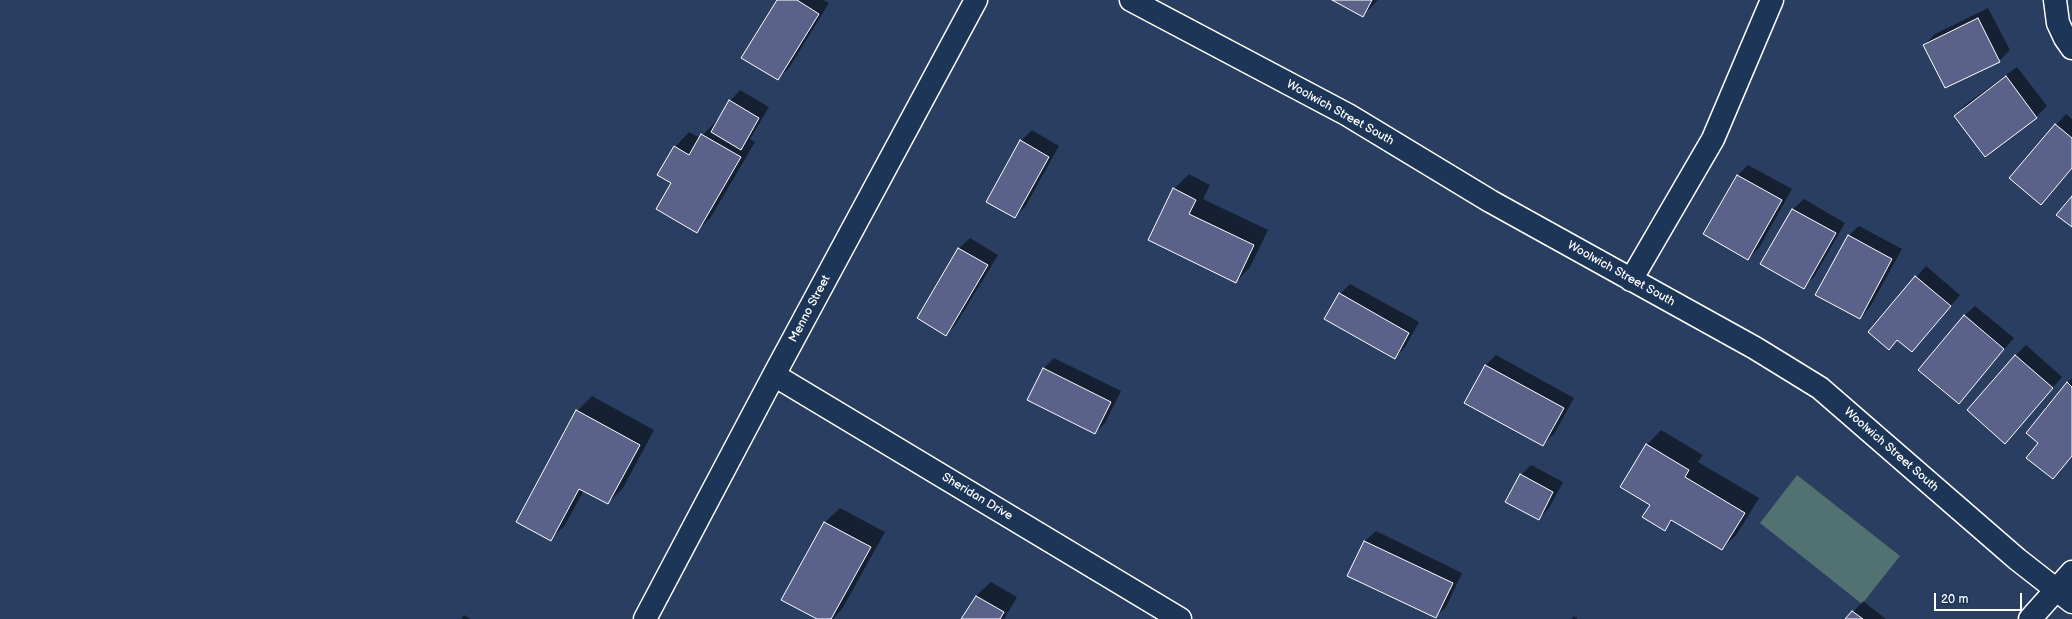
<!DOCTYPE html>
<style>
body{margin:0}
#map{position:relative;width:2072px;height:619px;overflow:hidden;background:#293e61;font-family:"Balsamiq Sans",sans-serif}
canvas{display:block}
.scale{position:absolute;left:1934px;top:593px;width:88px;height:18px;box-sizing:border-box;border:2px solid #fff;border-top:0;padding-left:5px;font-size:12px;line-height:14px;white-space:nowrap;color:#fff;-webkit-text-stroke:3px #1d3557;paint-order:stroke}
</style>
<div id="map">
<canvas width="2072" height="619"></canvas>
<div class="scale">20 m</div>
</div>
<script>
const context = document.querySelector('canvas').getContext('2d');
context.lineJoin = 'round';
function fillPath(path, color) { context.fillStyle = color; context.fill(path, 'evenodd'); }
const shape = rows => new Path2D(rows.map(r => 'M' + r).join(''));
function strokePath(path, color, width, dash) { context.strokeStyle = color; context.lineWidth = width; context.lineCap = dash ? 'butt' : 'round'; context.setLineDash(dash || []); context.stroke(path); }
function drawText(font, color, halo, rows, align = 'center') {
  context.font = font + ' "Balsamiq Sans",sans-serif'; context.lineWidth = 4; context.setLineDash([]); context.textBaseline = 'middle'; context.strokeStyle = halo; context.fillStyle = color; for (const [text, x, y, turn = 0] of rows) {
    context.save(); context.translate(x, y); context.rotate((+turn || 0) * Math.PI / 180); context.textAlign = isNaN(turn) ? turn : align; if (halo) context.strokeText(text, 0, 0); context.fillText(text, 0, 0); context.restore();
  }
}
const green = shape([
 [1797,475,1900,556,1862,604,1760,523]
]);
const shadow = shape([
 [778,0,823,0,829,3,789,68,778,79],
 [1334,0,1378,0,1363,15],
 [1988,8,2010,50,1999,61,1924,45,1935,34],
 [2017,67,2047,106,2036,117,1985,155,1955,116,1965,105],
 [740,90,769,107,750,139,755,142,711,217,697,231,672,183,675,147,689,132,700,138,717,120,718,121,730,101],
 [2066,114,2072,119,2072,169,2041,204,2056,125],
 [1032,130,1059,146,1025,207,1014,217,1021,141],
 [1748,165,1792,189,1759,248,1748,259,1738,175],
 [1189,174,1210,185,1203,199,1268,230,1250,267,1236,282,1149,240,1174,189],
 [1804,199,1845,223,1814,277,1803,288,1762,264,1793,209],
 [1859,226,1902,249,1870,307,1860,318,1848,236],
 [970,238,998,255,956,324,946,335,918,318,959,248],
 [1926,266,1960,295,1912,351,1898,339,1889,348,1869,332],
 [1350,284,1419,322,1405,347,1394,358,1340,294],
 [1975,306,2014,338,1959,402,1964,316],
 [2026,345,2062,377,2015,432,2015,356],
 [1496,355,1574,398,1554,434,1543,444,1466,402,1486,365],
 [1054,358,1121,391,1105,423,1095,433,1028,399,1044,368],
 [2072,378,2072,457,2053,478,2039,443,2067,383],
 [592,396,654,430,623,488,608,503,584,490,565,525,551,539,577,411],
 [1661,430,1703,455,1698,462,1759,498,1737,534,1722,549,1674,520,1664,530,1651,505,1647,445],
 [1531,465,1563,482,1549,508,1539,519,1521,475],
 [840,508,885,532,842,609,833,619,819,619,783,599,825,522],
 [1376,531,1462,573,1446,607,1435,617,1349,575,1365,541],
 [991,582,1017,597,1004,619,963,619,976,596],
 [1863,601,1886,619,1847,619],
 [464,615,471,619,461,619],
 [1574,616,1578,619,1571,619]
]);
const building = shape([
 [777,0,797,0,819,14,778,80,741,58,777,0],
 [1332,0,1372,0,1363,17,1332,0],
 [1978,18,2000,62,1945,88,1923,45,1978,18],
 [2006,76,2037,118,1985,157,1954,116,2006,76],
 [729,100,759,118,741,150,711,132,729,100],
 [2055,124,2072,138,2072,168,2041,205,2009,178,2055,124],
 [701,134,741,157,697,233,656,209,671,183,657,175,674,146,689,155,701,134],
 [1020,140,1049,157,1015,218,986,202,1020,140],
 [1737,175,1782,200,1748,260,1703,234,1737,175],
 [1173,188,1196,200,1189,214,1254,245,1236,283,1148,240,1173,188],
 [2072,196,2072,227,2056,215,2072,196],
 [1792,209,1836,233,1804,289,1760,264,1792,209],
 [1848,235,1892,259,1860,319,1815,295,1848,235],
 [958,248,988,265,946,336,917,318,958,248],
 [1915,276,1951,306,1912,352,1897,340,1889,350,1868,332,1915,276],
 [1339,293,1409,333,1395,359,1324,319,1339,293],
 [1964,315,2004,349,1959,404,1918,370,1964,315],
 [2015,355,2053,388,2005,444,1967,410,2015,355],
 [1485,365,1564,408,1543,446,1464,403,1485,365],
 [1043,368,1111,402,1095,434,1027,400,1043,368],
 [2067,382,2072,387,2072,456,2053,479,2026,458,2038,443,2026,433,2067,382],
 [576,410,640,445,608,504,579,489,551,541,516,522,576,410],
 [1646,444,1689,470,1685,477,1745,513,1722,550,1671,520,1665,531,1642,517,1650,505,1620,487,1646,444],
 [1520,474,1553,492,1539,520,1505,502,1520,474],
 [824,522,871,547,831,619,817,619,781,600,824,522],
 [1364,541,1453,583,1436,618,1347,576,1364,541],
 [976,596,1004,612,1000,619,961,619,976,596],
 [1852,611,1863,619,1845,619,1852,611]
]);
const minor = shape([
 [1131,0,1348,115,1490,201,1755,348,1820,388,2017,559,2072,602],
 [2055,0,2058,23,2065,38,2072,48],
 [1631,280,1713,139,1772,0],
 [774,375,1180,619],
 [645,619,774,375,976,0],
 [2030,619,2072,572]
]);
const streetNames = [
 ["Woolwich Street South",1340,113,29],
 ["Woolwich Street South",1621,274,29],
 ["Menno Street",810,309,-62],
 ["Woolwich Street South",1891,450,41],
 ["Sheridan Drive",977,497,31]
];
fillPath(green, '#527271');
fillPath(shadow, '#0007');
fillPath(building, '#5a6289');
strokePath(building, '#fff', 1);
strokePath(minor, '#fff', 25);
strokePath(minor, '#1d3557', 22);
drawText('12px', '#fff', '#1d3557', streetNames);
</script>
